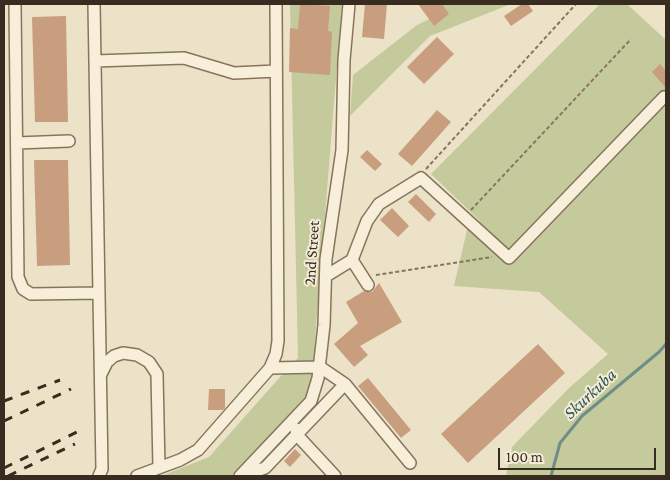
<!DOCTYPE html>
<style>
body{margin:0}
#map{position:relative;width:670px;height:480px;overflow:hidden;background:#ece2c7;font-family:"Crimson Pro",serif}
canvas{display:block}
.frame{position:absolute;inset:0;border:5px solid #382c20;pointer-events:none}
.scale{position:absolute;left:498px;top:448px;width:158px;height:22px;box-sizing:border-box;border:2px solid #382c20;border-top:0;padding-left:6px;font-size:15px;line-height:18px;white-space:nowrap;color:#382c20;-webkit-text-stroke:4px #f4ecd6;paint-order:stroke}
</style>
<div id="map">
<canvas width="670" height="480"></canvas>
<div class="frame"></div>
<div class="scale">100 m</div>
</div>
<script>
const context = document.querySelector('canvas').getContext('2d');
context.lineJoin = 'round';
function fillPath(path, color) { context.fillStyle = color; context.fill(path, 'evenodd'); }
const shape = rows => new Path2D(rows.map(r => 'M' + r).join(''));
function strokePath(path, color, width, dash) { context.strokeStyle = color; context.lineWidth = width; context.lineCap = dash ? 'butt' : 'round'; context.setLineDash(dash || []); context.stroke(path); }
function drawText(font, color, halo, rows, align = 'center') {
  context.font = font + ' "Crimson Pro",serif'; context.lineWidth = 4; context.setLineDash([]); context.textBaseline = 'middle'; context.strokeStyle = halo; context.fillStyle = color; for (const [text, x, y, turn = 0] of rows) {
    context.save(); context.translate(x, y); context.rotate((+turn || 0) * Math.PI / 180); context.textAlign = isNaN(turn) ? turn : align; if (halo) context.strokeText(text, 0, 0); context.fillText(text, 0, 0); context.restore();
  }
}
const green = shape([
 [290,4,342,4,313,364,292,364,298,358],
 [440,4,511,4,430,36,350,116,353,75,417,25,444,12],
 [600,4,627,4,666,40,666,476,506,476,512,447,569,388,608,354,539,292,454,286,467,230,480,221,431,174],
 [320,367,315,393,240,476,161,476,209,457,288,368]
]);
const stream = shape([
 [551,476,560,443,582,416,659,352,666,344]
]);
const building = shape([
 [300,4,330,6,328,31,332,32,330,75,289,72,290,28,298,29],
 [365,4,387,4,384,39,362,37],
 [418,4,442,4,449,14,434,26],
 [522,4,528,4,533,11,511,26,504,16],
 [66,16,68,122,35,122,32,17],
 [437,37,454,54,424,84,407,67],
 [660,64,666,71,666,88,652,72],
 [437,110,451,122,412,166,398,154],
 [367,150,382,164,375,171,360,157],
 [34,160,68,160,70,265,37,266],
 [416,194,436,214,429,222,408,202],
 [392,208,409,226,398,237,380,220],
 [379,283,402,322,360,346,368,355,354,367,334,344,358,323,346,302,364,291,372,292],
 [538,344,565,373,468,463,441,434],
 [368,378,411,430,401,438,358,386],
 [209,389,225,389,225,408,223,410,208,410],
 [295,449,301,455,290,467,284,461]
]);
const path = shape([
 [426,169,576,4],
 [471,210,631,39],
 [376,275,492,257]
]);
const minor = shape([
 [15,4,18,277,23,289,31,294,99,293],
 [94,4,102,469,99,476],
 [95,61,184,58,234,73,276,71],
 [17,143,69,141],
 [352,260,368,285],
 [326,276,352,260,367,221,379,204,421,178,509,258,664,97,666,98],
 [270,368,276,354,278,341,276,4],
 [101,374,107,362,114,356,123,353,137,355,149,362,157,374,159,468],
 [345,384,410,463],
 [296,429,297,435,335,476],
 [137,476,180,460,198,450,270,368,320,367,345,384,265,468,241,476],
 [240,476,311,401,318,378,324,325,326,259,342,150,344,60,349,4]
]);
const rail = shape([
 [4,401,60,380],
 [4,421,71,389],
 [4,468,77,432],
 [8,476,75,444]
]);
const streetNames = [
 ["2nd Street",312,253,-86]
];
const waterNames = [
 ["Skurkuba",590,394,-43]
];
fillPath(green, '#c4ca9b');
strokePath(stream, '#6f8e87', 3);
fillPath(building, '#c89e7e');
strokePath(minor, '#87745d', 14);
strokePath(path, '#87745d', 2, [4, 2.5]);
strokePath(minor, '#f7efda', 11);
strokePath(rail, '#382c20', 3, [9, 9]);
drawText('16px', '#382c20', '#f4ecd6', streetNames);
drawText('italic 18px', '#305755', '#f4ecd6', waterNames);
</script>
